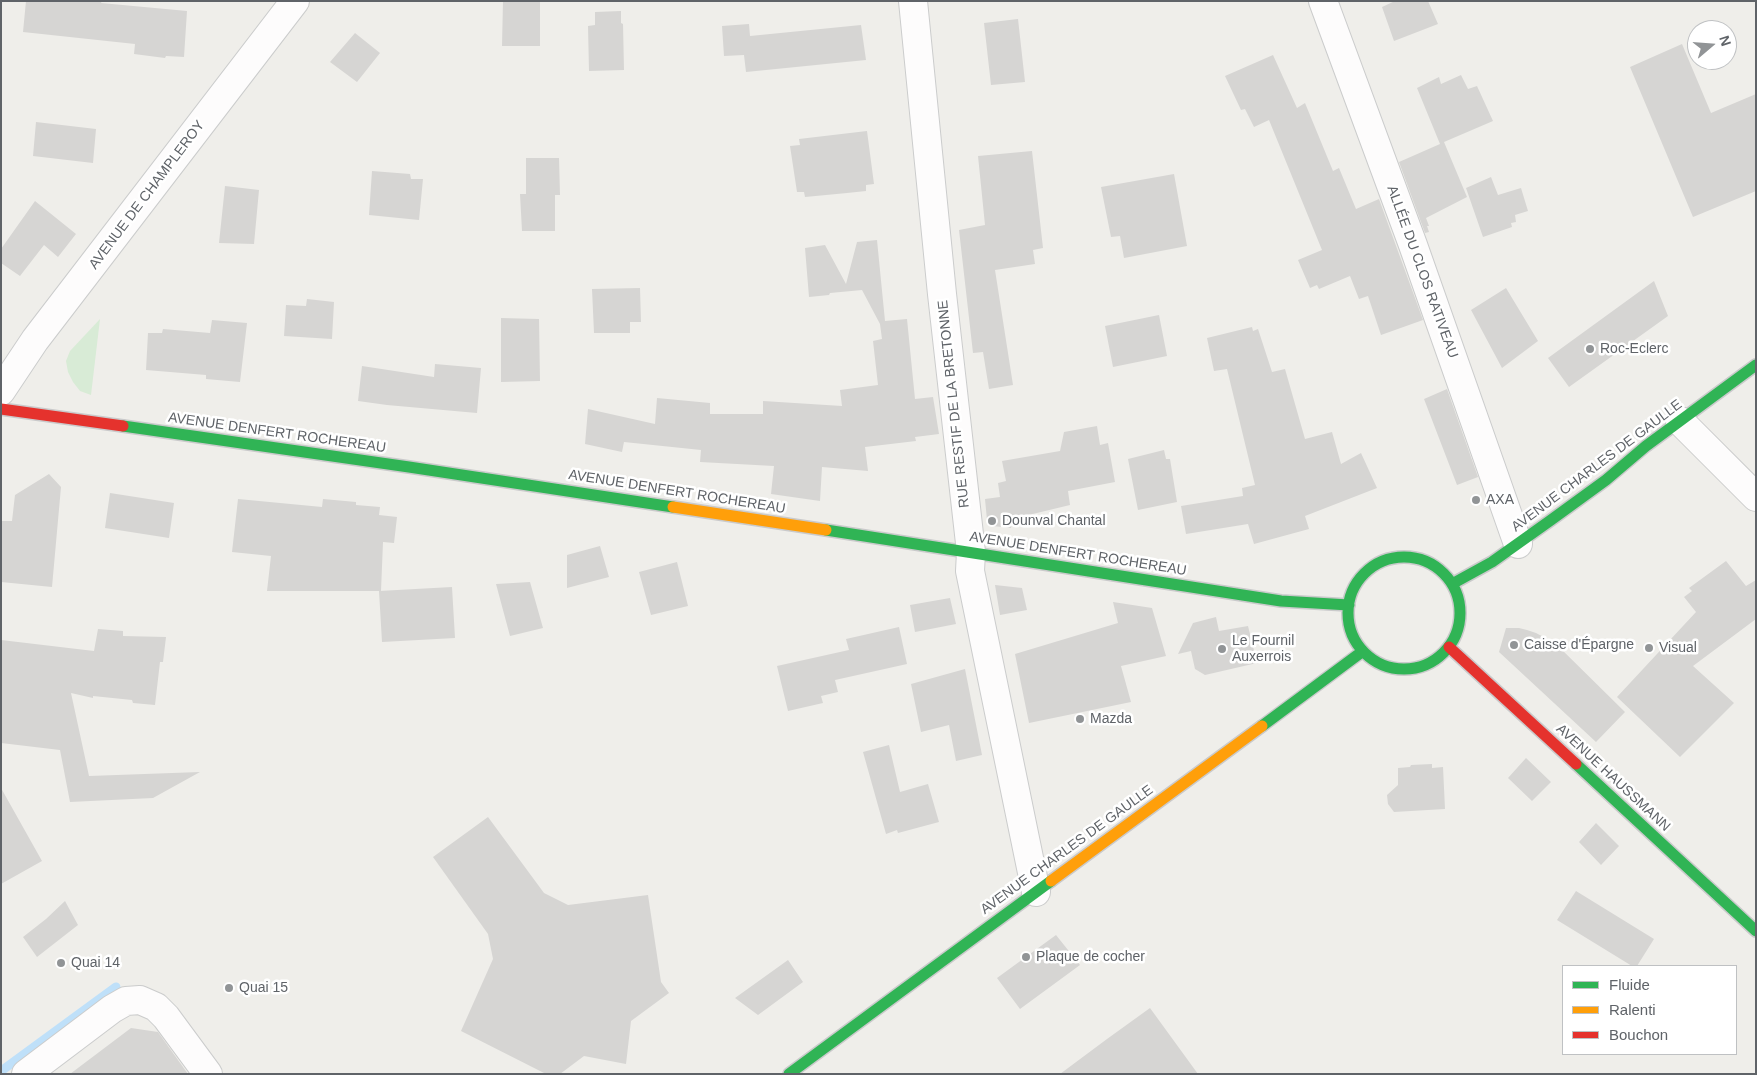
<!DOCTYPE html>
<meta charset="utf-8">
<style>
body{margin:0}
#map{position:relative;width:1757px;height:1075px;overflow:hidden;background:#efeeea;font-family:Helvetica,sans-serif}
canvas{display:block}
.frame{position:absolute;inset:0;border:2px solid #5f6368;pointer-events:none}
.legend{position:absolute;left:1562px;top:965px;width:175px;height:90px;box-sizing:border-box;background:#fff;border:1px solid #bfc1c3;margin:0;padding:6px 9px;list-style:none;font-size:15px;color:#5f6368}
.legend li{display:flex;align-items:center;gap:10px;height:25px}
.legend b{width:25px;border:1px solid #bfc1c3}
.north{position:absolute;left:1687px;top:20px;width:50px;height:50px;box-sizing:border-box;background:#fff;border:1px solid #bfc1c3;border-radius:50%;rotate:72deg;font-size:14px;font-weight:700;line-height:20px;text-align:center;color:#5f6368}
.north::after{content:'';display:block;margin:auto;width:18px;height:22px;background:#919496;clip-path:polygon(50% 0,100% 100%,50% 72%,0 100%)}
</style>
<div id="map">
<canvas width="1757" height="1075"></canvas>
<div class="frame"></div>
<ul class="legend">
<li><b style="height:6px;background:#30b455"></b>Fluide</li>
<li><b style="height:6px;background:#ff9f0a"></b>Ralenti</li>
<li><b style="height:6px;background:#e5322d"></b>Bouchon</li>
</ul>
<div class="north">N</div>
</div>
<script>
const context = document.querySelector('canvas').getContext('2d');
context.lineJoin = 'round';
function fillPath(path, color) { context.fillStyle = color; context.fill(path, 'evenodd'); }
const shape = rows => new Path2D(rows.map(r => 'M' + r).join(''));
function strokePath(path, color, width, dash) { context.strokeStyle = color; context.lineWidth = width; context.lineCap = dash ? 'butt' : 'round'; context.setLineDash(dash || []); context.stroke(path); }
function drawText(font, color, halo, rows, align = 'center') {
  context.font = font + ' Helvetica,sans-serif'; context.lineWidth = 5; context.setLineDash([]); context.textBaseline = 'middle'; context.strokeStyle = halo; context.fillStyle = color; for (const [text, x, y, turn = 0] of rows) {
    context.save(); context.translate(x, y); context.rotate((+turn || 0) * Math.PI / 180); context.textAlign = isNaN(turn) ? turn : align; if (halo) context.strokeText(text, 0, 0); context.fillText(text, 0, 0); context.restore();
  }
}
const green = shape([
 [100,319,91,395,80,391,73,382,68,372,66,361,70,351]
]);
const stream = shape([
 [1,1071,116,987]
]);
const building = shape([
 [26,1,102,1,101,3,187,11,184,57,166,56,165,58,134,54,135,44,23,32],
 [503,1,540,1,540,46,502,46],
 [1395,1,1428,1,1438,24,1394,41,1382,7],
 [621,11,621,23,623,24,624,70,589,71,588,26,595,25,595,12],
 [1018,19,1025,82,991,85,984,23],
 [749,24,750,36,861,25,866,60,746,72,744,55,724,56,722,26],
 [355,33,380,53,357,82,330,62],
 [1682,44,1711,113,1756,94,1756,191,1693,217,1630,67],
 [1273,55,1297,108,1305,103,1333,171,1339,168,1356,209,1379,199,1423,320,1381,335,1368,296,1359,299,1350,276,1319,289,1317,285,1310,288,1298,260,1322,250,1269,120,1254,127,1245,109,1241,110,1225,76],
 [1461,75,1468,89,1477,86,1493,121,1444,142,1467,197,1426,218,1429,226,1427,226,1429,232,1425,233,1399,162,1440,144,1417,88,1439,77,1441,84],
 [36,122,96,129,93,163,33,156],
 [867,131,874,184,866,185,866,191,847,193,805,197,804,192,797,192,790,146,800,145,799,139],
 [1032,151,1043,248,1033,250,1035,264,995,270,1013,385,989,389,983,352,973,353,959,230,985,225,978,156],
 [526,158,559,158,560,195,555,195,555,231,522,231,520,194,526,194],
 [372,171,410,174,411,179,423,179,419,220,369,215],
 [1174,174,1187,246,1124,258,1120,236,1111,237,1101,187],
 [1491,177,1498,195,1521,188,1528,211,1515,215,1516,222,1511,223,1512,227,1483,237,1466,188],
 [225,186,259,190,254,244,219,243],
 [35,201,76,234,58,257,44,245,20,276,1,263,1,249],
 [877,240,885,321,907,319,915,399,933,397,939,434,915,437,916,441,865,447,868,471,822,467,820,501,771,494,774,466,700,462,701,450,624,442,622,452,585,444,588,409,655,424,657,398,710,403,710,414,763,414,763,401,842,406,840,390,878,385,873,341,882,339,880,324,862,290,830,293,829,295,809,297,805,248,825,245,846,284,857,242],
 [1654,281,1668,316,1569,387,1548,358],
 [640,288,641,322,630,322,630,333,594,333,592,289],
 [1506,288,1538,341,1502,368,1471,310],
 [307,299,334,302,332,339,284,336,286,305,306,306],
 [1159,315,1167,356,1113,367,1105,326],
 [501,318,539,319,540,381,501,382],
 [212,320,247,323,240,382,206,379,206,375,146,370,148,333,162,333,163,329,210,333],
 [1252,327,1253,331,1258,329,1272,372,1285,369,1305,439,1332,432,1341,464,1361,453,1377,488,1305,516,1309,529,1254,544,1248,524,1186,534,1181,506,1243,496,1242,488,1255,485,1227,369,1214,371,1207,338],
 [435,364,481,368,477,413,387,405,358,401,362,366,434,377],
 [1447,389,1478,477,1457,485,1424,399],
 [1097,426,1100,445,1108,443,1115,482,1068,491,1070,505,1012,519,1011,528,993,526,987,520,985,499,1000,497,998,483,1006,481,1002,461,1060,451,1064,432],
 [1164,450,1166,459,1170,459,1177,502,1138,510,1128,459],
 [49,474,61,487,52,587,1,582,1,521,12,521,15,495],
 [110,493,174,503,169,538,105,528],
 [238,499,322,507,323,499,356,502,356,505,380,507,379,515,397,517,394,543,383,542,381,591,267,591,271,556,232,552],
 [600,546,609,577,567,588,567,555],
 [1726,561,1746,586,1756,580,1756,619,1693,666,1734,703,1680,757,1617,697,1696,612,1684,597,1692,591,1689,588],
 [677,562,688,606,651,615,639,572],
 [530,582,543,628,510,636,496,584],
 [995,585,1022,588,1027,610,1000,615],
 [452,587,455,638,382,642,379,591],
 [950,598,956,624,915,632,910,605],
 [1113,602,1152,608,1166,656,1121,666,1131,702,1029,723,1015,654,1118,623],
 [1216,617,1219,631,1248,626,1257,663,1205,675,1195,669,1191,651,1178,654,1193,623],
 [899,627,907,664,835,680,838,692,821,696,823,703,788,711,777,666,849,650,846,639],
 [1506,628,1519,628,1527,630,1536,633,1555,643,1625,712,1596,742,1499,652],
 [98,629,123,631,123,636,166,637,163,662,160,662,155,705,133,703,132,700,93,696,93,698,71,693,89,776,200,772,153,798,70,802,60,750,1,743,1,640,94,651],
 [965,669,982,755,956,761,949,725,921,732,911,684],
 [889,745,900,792,928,784,939,822,898,833,897,830,886,834,863,752],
 [1526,758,1551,782,1532,801,1508,778],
 [1432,764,1432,768,1443,767,1445,809,1394,812,1388,804,1387,795,1398,785,1398,768,1410,767,1411,765],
 [1,788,42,861,1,884],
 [488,817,544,893,568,905,648,895,661,982,669,993,631,1021,626,1064,584,1056,560,1074,546,1074,461,1031,493,959,488,934,433,857],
 [1596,823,1619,846,1601,865,1579,842],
 [1576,891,1654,939,1637,966,1632,966,1557,920],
 [65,901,78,925,37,957,23,937,46,919],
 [1056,935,1080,965,1020,1009,997,978],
 [788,960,803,982,758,1015,735,998],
 [1150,1008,1198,1074,1060,1074,1107,1039],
 [131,1028,158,1032,188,1074,70,1074]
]);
const street = shape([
 [913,1,942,294,971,552,970,571,1036,892],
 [1323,1,1413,245,1518,544],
 [1,391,35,340,295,1],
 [1680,421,1756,497],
 [26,1074,112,1009,126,1001,140,1000,156,1007,166,1017,208,1074]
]);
const fast = shape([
 [123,426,409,467,673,507],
 [826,530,1281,601,1349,605],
 '1348 613a56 56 0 1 1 112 0a56 56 0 1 1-112 0Z',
 [1452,584,1492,562,1551,520,1606,480,1646,446,1756,365],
 [1262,726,1363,651],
 [1576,764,1756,931],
 [789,1074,1051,881]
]);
const slow = shape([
 [673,507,826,530],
 [1051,881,1262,726]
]);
const jam = shape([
 [1,409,123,426],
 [1449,647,1576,764]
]);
const markers = [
 [1590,349,5,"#919496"],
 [1476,500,5,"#919496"],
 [992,521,5,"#919496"],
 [1514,645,5,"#919496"],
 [1649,648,5,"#919496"],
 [1222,649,5,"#919496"],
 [1080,719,5,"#919496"],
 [1026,957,5,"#919496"],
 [61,963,5,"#919496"],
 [229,988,5,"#919496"]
];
const streetNames = [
 ["AVENUE DE CHAMPLEROY",147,195,-53],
 ["ALLÉE DU CLOS RATIVEAU",1422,272,70],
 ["RUE RESTIF DE LA BRETONNE",954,404,-96],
 ["AVENUE DENFERT ROCHEREAU",277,433,8],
 ["AVENUE CHARLES DE GAULLE",1597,466,-37],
 ["AVENUE DENFERT ROCHEREAU",677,492,9],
 ["AVENUE DENFERT ROCHEREAU",1078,554,9],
 ["AVENUE HAUSSMANN",1613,778,43],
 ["AVENUE CHARLES DE GAULLE",1067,850,-36]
];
const poiNames = [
 ["Roc-Eclerc",1600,349],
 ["AXA",1486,500],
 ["Dounval Chantal",1002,521],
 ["Le Fournil",1232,641],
 ["Auxerrois",1232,657],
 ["Caisse d'Épargne",1524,645],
 ["Visual",1659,648],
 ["Mazda",1090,719],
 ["Plaque de cocher",1036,957],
 ["Quai 14",71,963],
 ["Quai 15",239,988]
];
fillPath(green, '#d8ebd6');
strokePath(stream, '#bfe0f9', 9);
fillPath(building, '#d6d5d3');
strokePath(street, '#cbcccc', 30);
strokePath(fast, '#cacacb', 14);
strokePath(slow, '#cacacb', 14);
strokePath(jam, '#cacacb', 14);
strokePath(street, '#fdfcfc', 28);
strokePath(fast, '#30b455', 11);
strokePath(slow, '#ff9f0a', 11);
strokePath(jam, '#e5322d', 11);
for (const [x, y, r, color] of markers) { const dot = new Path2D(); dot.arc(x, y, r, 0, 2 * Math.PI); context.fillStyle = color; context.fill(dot); strokePath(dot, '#fff', 2); }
drawText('14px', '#5f6368', '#fff', streetNames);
drawText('14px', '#5f6368', '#fff', poiNames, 'left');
</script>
